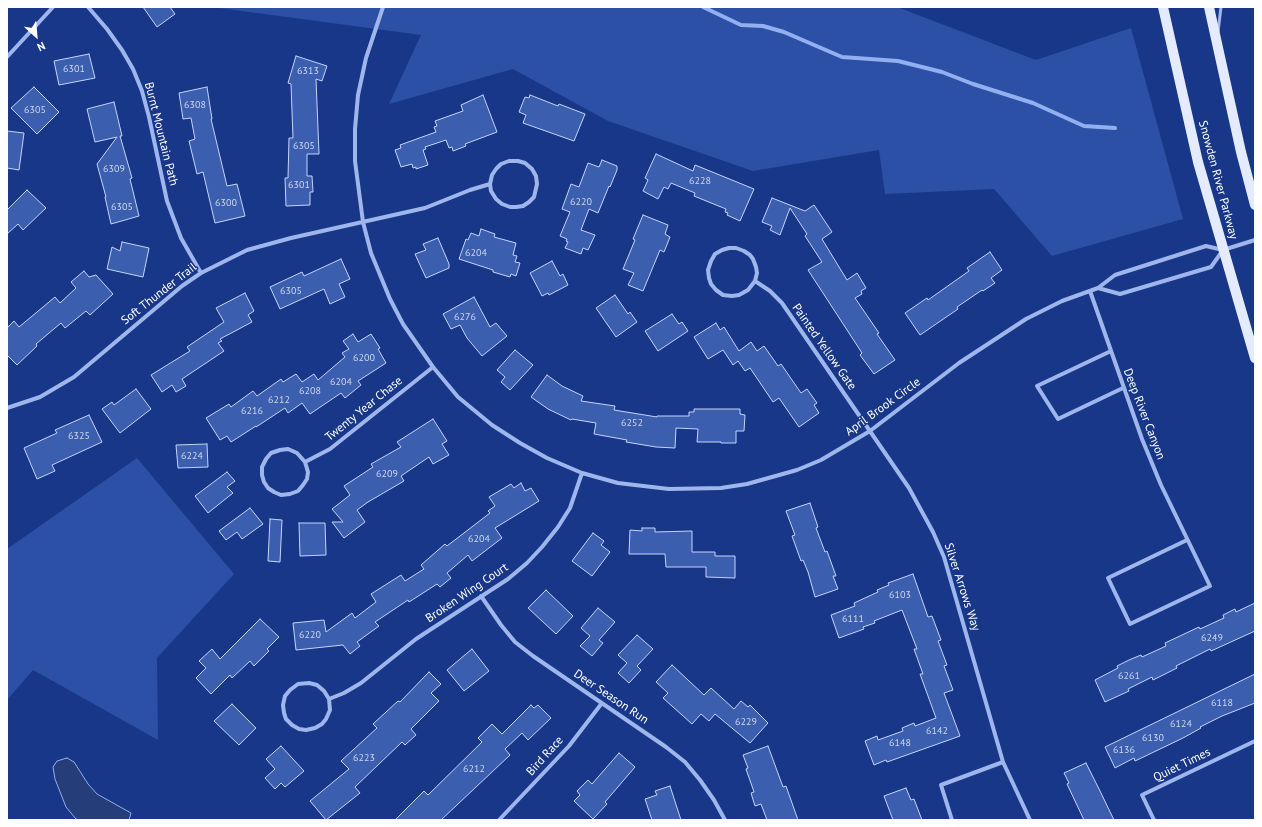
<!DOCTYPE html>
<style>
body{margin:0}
#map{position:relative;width:1262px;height:827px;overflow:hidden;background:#183788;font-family:"PT Sans",sans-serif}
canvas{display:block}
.frame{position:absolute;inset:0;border:8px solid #fff;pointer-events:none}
.north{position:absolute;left:16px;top:16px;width:40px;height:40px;-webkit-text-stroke:3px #183788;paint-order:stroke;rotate:154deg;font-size:11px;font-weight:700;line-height:16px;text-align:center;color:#fff}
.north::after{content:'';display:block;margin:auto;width:14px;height:18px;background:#fff;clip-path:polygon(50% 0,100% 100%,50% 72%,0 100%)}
</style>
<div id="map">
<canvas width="1262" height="827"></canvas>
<div class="frame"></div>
<div class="north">N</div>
</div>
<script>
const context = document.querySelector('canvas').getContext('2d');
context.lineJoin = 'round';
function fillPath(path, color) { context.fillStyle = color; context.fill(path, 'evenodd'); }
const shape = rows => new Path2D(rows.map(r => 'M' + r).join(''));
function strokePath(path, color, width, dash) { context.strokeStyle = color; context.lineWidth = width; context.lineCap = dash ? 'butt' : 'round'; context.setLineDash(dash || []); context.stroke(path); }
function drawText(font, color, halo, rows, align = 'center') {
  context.font = font + ' "PT Sans",sans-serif'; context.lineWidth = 3; context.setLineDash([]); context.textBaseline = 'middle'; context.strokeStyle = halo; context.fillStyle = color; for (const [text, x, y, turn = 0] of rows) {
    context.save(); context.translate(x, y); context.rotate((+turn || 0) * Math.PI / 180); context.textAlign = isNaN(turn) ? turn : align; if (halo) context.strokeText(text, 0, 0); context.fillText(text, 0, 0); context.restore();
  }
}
const green = shape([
 [212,7,897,7,1036,60,1131,28,1183,219,1052,256,994,189,885,194,879,150,753,171,608,121,513,69,389,104,421,35],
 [137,458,234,574,157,658,158,740,33,670,7,700,7,549]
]);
const water = shape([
 [67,758,74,762,88,784,97,794,131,813,129,820,80,820,76,819,66,807,55,779,53,767,57,761,67,758]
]);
const stream = shape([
 [703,7,741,25,763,26,784,32,842,57,898,61,942,72,973,84,1033,103,1084,126,1115,128]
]);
const building = shape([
 [143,7,170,7,175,14,157,27,143,7],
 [89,54,95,78,59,85,54,61,89,54],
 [296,56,327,66,322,81,316,79,319,154,307,154,307,176,312,176,313,192,310,192,310,205,286,206,285,178,288,178,289,138,293,138,291,84,288,83,296,56],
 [34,87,59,112,37,134,11,108,34,87],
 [207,87,212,119,211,119,227,186,237,184,245,216,215,223,203,172,197,174,189,141,195,139,191,118,183,119,179,93,207,87],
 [483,95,497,132,465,144,466,146,453,151,452,147,449,148,446,140,425,147,426,149,423,150,428,165,416,169,416,167,413,168,412,164,401,167,395,150,401,148,400,145,436,132,434,127,437,126,435,121,463,111,461,105,483,95],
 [530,95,558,106,559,104,585,114,574,141,523,123,526,115,519,112,525,97,529,98,530,95],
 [114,102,122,136,120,136,132,178,130,179,139,216,111,224,105,197,106,197,97,164,117,137,95,142,87,109,114,102],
 [7,131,24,133,19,170,7,168,7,131],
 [656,154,693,171,695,165,754,189,740,221,727,215,728,213,725,212,726,209,694,196,695,193,671,183,668,189,664,187,658,199,643,191,648,180,645,178,656,154],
 [602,160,617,166,617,170,610,187,609,186,598,213,589,209,581,230,595,235,588,250,583,248,581,254,565,248,568,242,566,241,567,239,560,236,570,212,562,209,571,184,579,187,588,163,599,167,602,160],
 [27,190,46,208,23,230,18,224,7,234,7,210,27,190],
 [772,198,805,211,814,205,832,232,822,239,847,280,857,273,866,288,861,291,862,294,855,298,879,333,877,334,895,360,874,374,860,355,862,353,808,270,822,262,805,236,807,234,790,208,780,235,770,230,772,226,762,222,772,198],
 [643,215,668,225,665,234,670,237,664,252,660,250,643,291,628,285,634,273,623,269,635,240,633,239,643,215],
 [481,229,495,234,494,237,516,243,513,255,517,256,515,262,520,263,516,276,511,274,510,277,493,272,493,270,459,259,466,239,468,240,471,233,479,236,481,229],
 [438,238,449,264,449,268,426,278,415,254,426,250,423,244,438,238],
 [122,242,149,248,143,277,107,269,112,247,120,251,122,242],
 [990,252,1002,270,991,278,995,283,983,291,982,290,957,307,958,309,920,335,905,313,927,298,928,300,969,271,967,268,990,252],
 [341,259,350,279,339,284,345,297,330,304,324,289,280,309,270,287,302,272,304,276,341,259],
 [552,261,560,276,563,274,568,285,549,295,548,293,542,296,530,273,552,261],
 [84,271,89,277,96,275,113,294,90,315,86,311,65,328,61,323,36,344,37,346,17,365,7,355,7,328,14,321,19,327,55,297,60,303,76,288,71,282,84,271],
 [245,293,254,311,248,315,252,322,220,339,222,341,218,343,224,351,182,379,186,386,176,392,172,385,162,392,151,375,190,351,187,347,224,322,216,308,245,293],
 [615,295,628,314,630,312,637,322,616,337,596,308,615,295],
 [474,297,490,327,496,323,507,336,482,356,467,338,460,325,451,329,443,314,474,297],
 [672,314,679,324,682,322,688,331,658,351,645,331,672,314],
 [716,323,720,330,724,327,739,351,751,342,757,351,764,346,778,366,781,364,801,393,807,389,817,403,814,405,819,413,799,427,779,398,773,402,750,368,745,371,738,361,733,365,723,350,708,359,694,337,716,323],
 [353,334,358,342,371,334,380,348,378,349,386,363,358,381,361,385,345,398,341,393,310,414,302,403,288,413,285,408,256,427,256,426,231,442,227,436,220,440,206,418,229,404,231,407,253,391,257,396,281,379,283,382,296,374,302,382,314,374,318,380,345,357,342,353,349,349,343,341,353,334],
 [515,350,533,365,510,390,501,382,505,377,497,370,515,350],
 [547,375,562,386,583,396,581,401,615,406,614,410,657,417,657,416,689,416,689,412,694,412,694,409,740,409,740,414,745,415,744,431,736,431,736,443,721,443,721,442,697,442,698,429,676,428,675,448,656,447,626,442,627,440,594,434,596,423,572,419,571,420,548,409,531,397,547,375],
 [136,389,151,409,120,433,102,409,112,402,114,405,136,389],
 [89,415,102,442,52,465,55,471,37,479,24,448,57,433,55,430,89,415],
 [433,419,447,441,442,444,449,455,433,464,429,457,401,476,404,481,368,502,357,510,365,522,344,538,332,522,343,522,332,509,350,495,344,486,373,467,371,464,401,447,397,442,433,419],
 [207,444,208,467,178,468,176,445,207,444],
 [227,472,235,481,227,487,233,493,208,513,195,496,227,472],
 [521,483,525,491,531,488,539,501,495,528,502,538,472,561,468,555,447,573,451,578,440,587,437,584,409,602,408,600,375,622,379,626,357,642,360,646,350,654,343,645,296,650,293,623,324,620,326,632,352,613,355,618,376,602,371,594,401,575,405,581,424,569,421,565,445,544,447,546,490,513,488,511,495,506,489,497,511,484,514,488,521,483],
 [810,503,818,527,816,528,825,552,827,551,836,576,833,576,838,589,815,597,808,572,803,560,801,561,792,536,795,535,786,511,810,503],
 [250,508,263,524,242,539,237,532,226,540,219,531,250,508],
 [270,519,282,520,280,562,268,561,270,519],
 [299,523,325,523,326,555,300,556,299,523],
 [642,528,655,528,655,532,692,531,692,552,715,552,715,556,735,556,735,578,706,577,706,567,666,567,665,554,629,554,630,530,642,531,642,528],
 [593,533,604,541,601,545,610,552,592,576,572,561,593,533],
 [913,574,928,617,932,616,941,640,938,641,947,665,944,666,953,690,944,693,960,736,887,762,886,760,874,765,865,741,877,736,878,740,903,731,902,728,914,723,915,726,936,718,920,674,923,674,914,649,917,649,902,610,874,621,875,623,863,627,864,629,839,638,831,615,855,606,854,603,878,592,877,590,889,585,888,583,913,574],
 [546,590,573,616,556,634,528,608,546,590],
 [1255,603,1255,631,1211,651,1210,649,1176,666,1177,668,1153,680,1152,677,1128,689,1129,691,1105,702,1095,680,1118,668,1117,666,1129,660,1141,655,1142,657,1166,646,1165,643,1199,627,1200,629,1224,618,1223,615,1235,609,1236,612,1255,603],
 [598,608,615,622,599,640,603,643,592,656,580,646,590,636,581,628,598,608],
 [260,619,279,637,267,649,269,651,254,666,250,661,232,678,230,675,211,694,196,678,206,668,199,661,212,649,220,659,260,619],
 [637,635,653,649,637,666,641,670,629,683,618,673,627,663,618,655,637,635],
 [472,649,489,671,464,691,447,670,472,649],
 [672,665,704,695,711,688,734,709,741,701,748,707,750,705,768,723,750,743,715,714,709,721,701,714,692,724,663,698,668,693,656,682,672,665],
 [429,672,441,684,431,693,439,701,411,729,416,735,405,745,402,742,355,787,360,793,326,820,310,801,349,769,341,761,377,728,373,724,398,701,400,702,429,672],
 [1255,674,1255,703,1222,716,1200,727,1201,728,1183,738,1135,761,1134,758,1115,768,1105,747,1255,674],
 [232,704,256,728,239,745,214,721,232,704],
 [531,705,534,708,538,705,551,718,528,740,522,733,505,749,510,755,441,820,395,820,424,791,428,795,482,742,478,738,492,724,502,734,531,705],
 [281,746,304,771,285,787,281,783,275,789,265,778,275,769,266,759,281,746],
 [768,746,783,787,786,786,798,820,767,820,761,804,755,806,751,793,754,792,746,769,748,768,743,755,768,746],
 [619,753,635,767,605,802,607,804,593,819,574,801,580,795,577,791,588,780,592,784,619,753],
 [1086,763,1100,791,1114,820,1084,820,1067,784,1069,783,1064,773,1086,763],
 [670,786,681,820,652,820,645,799,657,795,655,791,670,786],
 [906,788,911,800,914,799,922,820,893,820,884,796,906,788]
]);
const lane = shape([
 [1218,32,1221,7]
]);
const street = shape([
 [88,7,107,29,122,50,133,69,142,91,149,117,167,201,181,238,201,273],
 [383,7,366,58,358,95,355,129,355,161,363,222,371,253,390,299,403,324,433,367,458,397,492,425,520,443,547,458,582,473,618,483,669,489,721,488,747,484,797,470,821,460,870,431,959,363,1026,319,1062,301,1098,288,1115,275,1206,246,1223,250,1255,240],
 [7,57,53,7],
 [755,281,748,290,739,295,732,296,723,295,716,290,711,284,709,278,708,270,711,261,715,254,722,250,729,248,736,248,744,251,750,255,753,259,756,267,757,273,755,281,770,291,782,303,909,488,933,532,944,557,1003,762,1030,820],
 [1098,288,1120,294,1211,267,1223,250],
 [1090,291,1142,439,1161,485,1210,586,1130,624,1108,578,1187,540],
 [1111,351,1037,386,1058,419,1123,388],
 [7,408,40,397,74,377,182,286,201,273,247,250,291,238,425,208,470,190,490,184,492,175,496,169,501,164,509,161,518,161,525,163,532,169,536,176,537,184,534,197,529,202,523,206,516,207,510,207,502,204,496,199,491,191,490,184],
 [305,462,297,453,288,449,280,450,271,453,266,459,262,467,262,475,264,482,268,488,274,492,281,495,290,494,298,491,303,485,307,479,308,472,305,462,330,449,433,367],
 [481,596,501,625,515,642,533,656,666,747,685,762,700,780,714,800,725,820],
 [329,699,324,691,317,685,309,683,298,684,290,690,285,696,283,705,284,713,286,719,292,725,299,729,306,730,315,728,322,724,326,719,330,710,329,699,344,693,361,683,416,639,508,579,527,563,542,547,558,527,570,508,582,473],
 [499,820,569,746,602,703],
 [952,820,941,785,1003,762],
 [1154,820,1142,795,1255,741]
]);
const primary = shape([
 [1163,7,1198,162,1255,358],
 [1209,7,1241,152,1255,205]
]);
const numberNames = [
 ["6301",74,69],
 ["6313",308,71],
 ["6308",195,105],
 ["6305",35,110],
 ["6305",304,146],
 ["6309",114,169],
 ["6228",700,181],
 ["6301",299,185],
 ["6220",581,202],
 ["6300",226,203],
 ["6305",122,207],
 ["6204",476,253],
 ["6305",291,291],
 ["6276",465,317],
 ["6200",364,358],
 ["6204",341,382],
 ["6208",310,391],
 ["6212",279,400],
 ["6216",252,411],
 ["6252",632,423],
 ["6325",79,436],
 ["6224",192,456],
 ["6209",387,474],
 ["6204",479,539],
 ["6103",900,595],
 ["6111",853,619],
 ["6220",310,635],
 ["6249",1212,638],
 ["6261",1129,676],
 ["6118",1222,703],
 ["6229",746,722],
 ["6124",1181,724],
 ["6142",937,731],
 ["6130",1153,738],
 ["6148",900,743],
 ["6136",1124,750],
 ["6223",364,758],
 ["6212",474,769]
];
const streetNames = [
 ["Burnt Mountain Path",161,134,76],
 ["Snowden River Parkway",1218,180,75],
 ["Soft Thunder Trail",159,294,-38],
 ["Painted Yellow Gate",824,347,55],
 ["April Brook Circle",883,407,-36],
 ["Twenty Year Chase",364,409,-39],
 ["Deep River Canyon",1144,414,69],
 ["Silver Arrows Way",962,587,72],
 ["Broken Wing Court",467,593,-34],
 ["Deer Season Run",611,697,34],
 ["Bird Race",545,756,-48],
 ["Quiet Times",1182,765,-26]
];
fillPath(green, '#2b50a6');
fillPath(water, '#253d79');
strokePath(water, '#92aff0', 1);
strokePath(stream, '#92aff0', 4);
fillPath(building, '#3c5eaf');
strokePath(building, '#c5d5fa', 1);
strokePath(lane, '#9fb6ed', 3);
strokePath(street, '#9fb6ed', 4);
strokePath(primary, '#e5ebff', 10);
drawText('10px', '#ced7eb', null, numberNames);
drawText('12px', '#fff', '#183788', streetNames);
</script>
